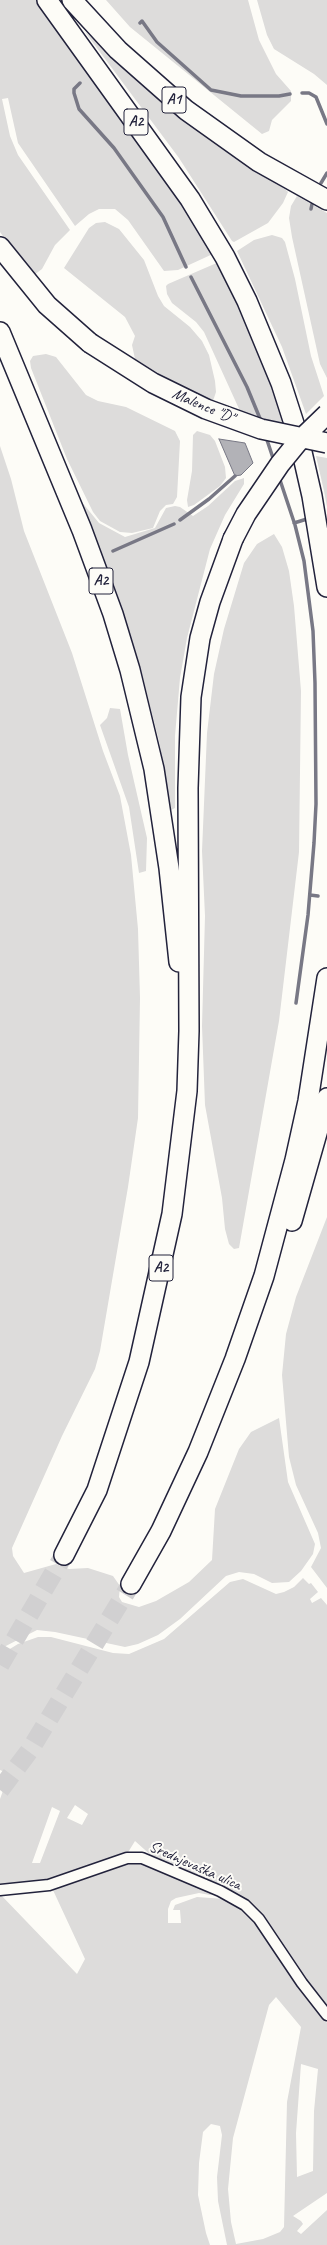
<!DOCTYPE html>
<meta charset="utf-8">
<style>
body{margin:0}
canvas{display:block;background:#fdfcf7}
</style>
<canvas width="327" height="2245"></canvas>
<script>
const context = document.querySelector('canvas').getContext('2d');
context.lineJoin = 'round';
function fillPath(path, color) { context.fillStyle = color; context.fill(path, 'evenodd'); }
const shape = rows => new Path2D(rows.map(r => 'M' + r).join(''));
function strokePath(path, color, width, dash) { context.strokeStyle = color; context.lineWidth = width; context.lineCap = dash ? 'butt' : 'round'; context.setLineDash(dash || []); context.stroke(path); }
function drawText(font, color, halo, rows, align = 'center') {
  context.font = font + ' Caveat,sans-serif'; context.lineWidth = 4; context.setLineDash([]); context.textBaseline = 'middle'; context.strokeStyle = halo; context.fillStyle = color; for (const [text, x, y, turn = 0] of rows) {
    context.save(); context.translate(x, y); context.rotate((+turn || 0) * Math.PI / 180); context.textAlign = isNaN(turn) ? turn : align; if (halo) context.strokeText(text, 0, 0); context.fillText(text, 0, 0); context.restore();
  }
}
const green = shape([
 [0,0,37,0,154,161,215,253,178,270,164,271,128,220,115,209,99,209,89,214,75,226,18,143,8,98,2,99,10,136,18,155,70,230,55,245,42,269,34,275,19,258,0,232],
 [106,0,248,0,259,40,276,74,291,91,291,101,272,120,269,131,262,134,130,27],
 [257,0,327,0,327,85,314,74,274,49,267,35],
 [85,32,185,120,231,154,286,190,288,192,283,203,268,223,234,242,232,241,179,158],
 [297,196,327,213,327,378,320,364,292,237,289,218,291,206],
 [105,222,119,229,144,260,158,296,164,306,190,327,202,341,209,355,215,381,216,392,213,401,173,382,135,359,132,345,135,336,125,317,64,268,89,228,96,223],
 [272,235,282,238,285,242,295,279,311,356,324,396,306,414,282,347,237,251,254,240],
 [219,262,249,322,288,426,240,411,204,332,196,322,172,303,167,294,166,286,168,284],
 [46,354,56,357,86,395,98,401,126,407,175,431,180,441,177,497,173,504,166,505,160,511,153,528,132,533,120,532,100,521,93,512,67,459,31,368,30,361,33,356],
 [197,431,210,435,215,441,225,467,226,478,220,486,194,505,188,507,187,500,192,471,193,435],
 [0,446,11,479,24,531,72,653,103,751,120,796,131,855,138,929,140,998,138,1118,128,1187,100,1351,95,1369,62,1436,12,1548,13,1556,24,1573,56,1564,69,1569,88,1568,113,1576,120,1586,119,1597,122,1602,139,1607,156,1601,189,1582,212,1560,215,1509,239,1449,251,1432,279,1418,288,1482,315,1544,313,1554,301,1571,289,1582,272,1583,254,1574,239,1572,226,1576,180,1619,158,1635,138,1644,125,1647,55,1632,37,1630,0,1649],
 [316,456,327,458,327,507,324,491],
 [244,478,244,484,225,515,210,549,187,638,180,678,175,736,175,808,171,810,159,741,142,674,109,575,81,501,99,523,125,537,155,528,166,508,175,506,180,507,193,516,208,506,235,481],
 [274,534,282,547,289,571,294,606,301,691,299,852,279,1021,239,1248,234,1249,229,1244,225,1229,222,1198,205,1105,202,1026,205,916,202,851,207,733,214,674,224,629,244,563,257,544],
 [110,708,120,709,128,755,147,838,146,871,139,873,129,807,100,725,107,718],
 [327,1217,327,1588,311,1567,321,1548,318,1533,296,1485,289,1457,282,1375,286,1334,296,1297],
 [303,1578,309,1584,311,1583,318,1592,310,1599,312,1603,321,1598,327,1605,327,2008,280,1944,265,1918,244,1898,154,1858,135,1841,127,1854,62,1878,20,1886,0,1886,0,1799,9,1774,0,1770,0,1655,18,1644,38,1637,51,1637,113,1653,129,1654,164,1639,230,1582,243,1579,276,1594,284,1592,294,1587],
 [75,1805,88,1814,82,1825,67,1818],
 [52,1807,60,1811,40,1863,32,1863],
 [125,1863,141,1863,214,1894,210,1895,199,1893,176,1898,171,1901,168,1909,168,1923,181,1923,180,1910,173,1910,175,1905,197,1897,225,1899,247,1912,327,2023,327,2193,293,2216,301,2221,303,2224,297,2231,301,2234,327,2210,327,2245,227,2245,218,2201,217,2177,222,2135,220,2126,211,2124,203,2132,199,2163,198,2195,206,2233,210,2245,0,2245,0,1894,77,1974,85,1959,52,1888],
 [276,1997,301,2027,287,2102,284,2227,280,2232,263,2239,236,2244,231,2222,228,2189,233,2138,269,2005],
 [301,2064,318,2069,314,2111,313,2171,297,2177,296,2133]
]);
const water = shape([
 [219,439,245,443,253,463,241,475,235,476,219,439]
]);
const stream = shape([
 [140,23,142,21,157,42,211,90,241,96,279,96,290,94],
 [80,83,74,89,74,93,79,109,114,148,163,217,186,267],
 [302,93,309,93,316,97,327,124],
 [321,183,327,173],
 [311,209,312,204],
 [191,277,247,387,261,421],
 [266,437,274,461],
 [279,477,295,525,304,561,313,631,315,683,316,804,314,843,308,915,296,1003],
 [180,520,209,499,235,476],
 [294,523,307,519],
 [113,551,174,524],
 [310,895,318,896]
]);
const highwayTunnel = shape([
 [0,1665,64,1555],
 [0,1790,30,1750,131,1584]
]);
const street = shape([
 [0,1890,49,1885,127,1858,142,1858,220,1891,245,1905,259,1919,302,1983,327,2015]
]);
const highway = shape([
 [47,0,190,199,225,257,247,301,281,383,299,439,312,496,327,587],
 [72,0,118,50,186,110,259,162,327,200],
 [0,247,47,305,90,343],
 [0,332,82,530,113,614,130,670,154,769,169,868,179,962],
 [292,1221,327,1098],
 [64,1555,97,1490,139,1362,172,1214,187,1091,189,1031,188,788,191,697,200,638,210,602,233,539],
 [131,1584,161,1531,198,1452,235,1359,264,1276,295,1160,308,1101,327,978]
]);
const highwayBridge = shape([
 [90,343,153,383,206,409,261,429,327,443],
 [233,539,246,514,280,464,298,442,327,414]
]);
const shields = [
 [174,100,24],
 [136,122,24],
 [101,581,24],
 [161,1268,24]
];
const shieldNames = [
 ["A1",174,100],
 ["A2",136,122],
 ["A2",101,581],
 ["A2",161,1268]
];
const streetNames = [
 ["Malence \"D\"",203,406,23],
 ["Srednjevaška ulica",195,1866,24]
];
fillPath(green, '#dddcdb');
fillPath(water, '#b2b2b7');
strokePath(water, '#787885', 1);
strokePath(stream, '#787885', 3.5);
strokePath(highwayTunnel, '#d1d0d1', 19, [19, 10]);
strokePath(street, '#22223b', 13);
strokePath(highway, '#22223b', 22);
strokePath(street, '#fdfcf7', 10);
strokePath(highway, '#fdfcf7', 19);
strokePath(highwayBridge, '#22223b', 22, []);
strokePath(highwayBridge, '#fdfcf7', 19);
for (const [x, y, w] of shields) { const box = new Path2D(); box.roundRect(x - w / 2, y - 13, w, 26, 3); context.fillStyle = '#fdfcf7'; context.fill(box); strokePath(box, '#22223b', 1); }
drawText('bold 15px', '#22223b', null, shieldNames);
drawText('16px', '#22223b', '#fdfcf7', streetNames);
</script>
